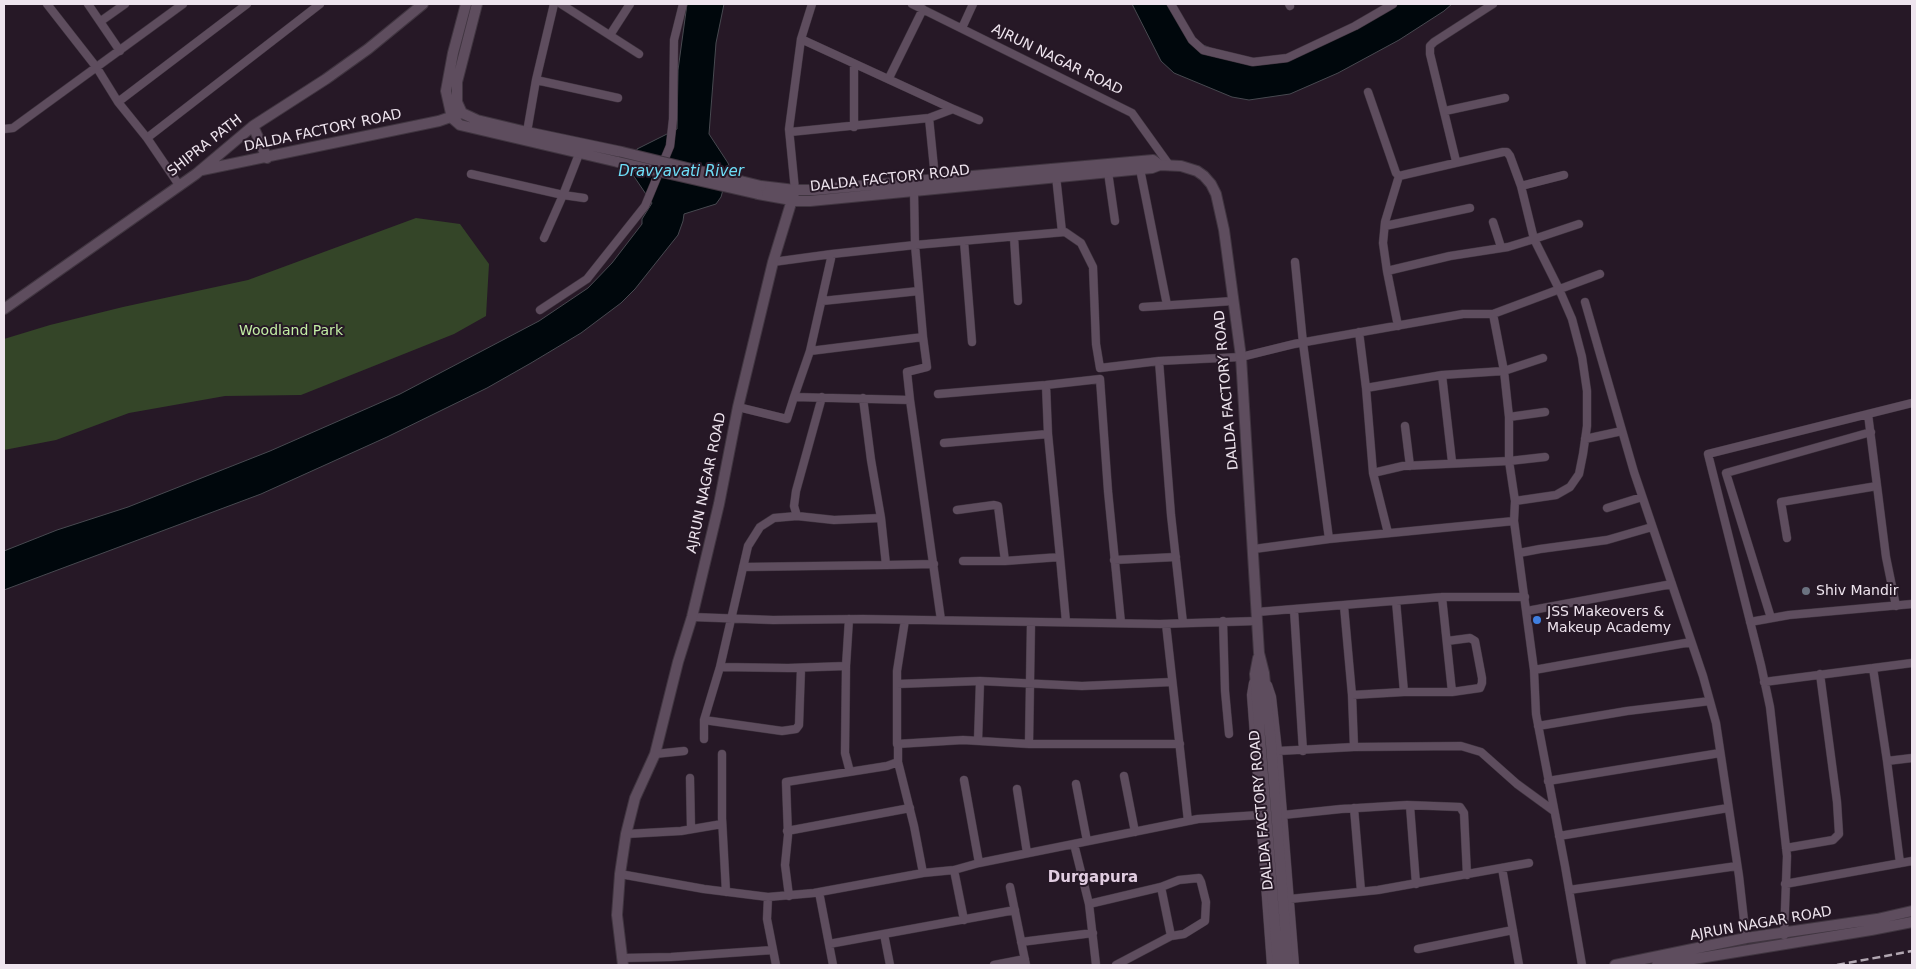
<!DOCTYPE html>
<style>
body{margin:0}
#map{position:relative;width:1916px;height:969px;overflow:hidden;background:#261826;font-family:"DejaVu Sans",sans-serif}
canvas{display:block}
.frame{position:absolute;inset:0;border:5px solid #eee4ee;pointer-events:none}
</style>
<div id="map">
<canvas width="1916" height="969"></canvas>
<div class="frame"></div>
</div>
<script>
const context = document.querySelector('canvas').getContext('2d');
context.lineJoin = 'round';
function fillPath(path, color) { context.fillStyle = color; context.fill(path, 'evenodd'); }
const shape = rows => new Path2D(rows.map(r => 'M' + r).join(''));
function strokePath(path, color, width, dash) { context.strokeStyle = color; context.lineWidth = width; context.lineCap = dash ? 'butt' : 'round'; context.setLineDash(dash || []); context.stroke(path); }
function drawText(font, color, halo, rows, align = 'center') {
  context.font = font + ' "DejaVu Sans",sans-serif'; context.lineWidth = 4; context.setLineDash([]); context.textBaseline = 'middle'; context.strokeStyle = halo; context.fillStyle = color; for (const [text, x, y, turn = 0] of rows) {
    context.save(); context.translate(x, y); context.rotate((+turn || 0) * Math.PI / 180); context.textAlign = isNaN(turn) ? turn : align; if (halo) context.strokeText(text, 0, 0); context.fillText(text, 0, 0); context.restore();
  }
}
const green = shape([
 [416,218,460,224,489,264,486,316,454,334,301,395,225,396,129,413,56,440,4,450,4,339,50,325,123,307,248,280]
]);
const water = shape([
 [687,4,724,4,716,43,709,134,728,163,732,173,727,175,721,197,716,204,684,214,683,221,678,235,635,289,621,303,581,333,531,363,487,388,387,437,261,494,4,590,4,551,57,530,128,507,270,451,400,394,539,321,588,288,612,263,642,224,642,219,652,203,633,175,637,149,677,129,678,70,687,4],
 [1132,4,1172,4,1191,40,1245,62,1289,57,1389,4,1452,4,1444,11,1399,40,1338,73,1290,94,1249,100,1232,97,1174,73,1161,61,1132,4]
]);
const street = shape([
 [47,4,97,68,118,102],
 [88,4,120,51],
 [561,4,639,54],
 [912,4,1132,113,1170,166],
 [1171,4,1192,40,1203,50,1253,62,1287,58,1355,26,1393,4],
 [1289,4,1290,6],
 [101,21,125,4],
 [962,28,973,4],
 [610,35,630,4],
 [854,64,854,127],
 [889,78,923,9],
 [536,80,618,98],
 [1368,92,1396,173,1399,176],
 [953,109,979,120],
 [1445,111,1505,98],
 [929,118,935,178],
 [4,129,13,128,183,4],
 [527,132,536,80,554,4],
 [790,132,929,118,953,109,801,39],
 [147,138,320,4],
 [1456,161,1430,54,1430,46,1434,42,1493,4],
 [1140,169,1167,305],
 [1108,172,1115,221],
 [471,174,563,195,584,198],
 [1056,176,1062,232],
 [179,185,147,138,118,102,247,4],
 [795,190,789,129,801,39,812,4],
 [914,190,915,245,923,337,810,351,832,254,915,245,1065,232,1081,243,1093,267,1096,344,1100,368,1159,361,1241,357,1294,344,1463,314,1493,314,1600,274],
 [1493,222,1501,247],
 [1385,226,1470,208],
 [1014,237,1018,301],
 [544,238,563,195,579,154],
 [964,241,972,342],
 [773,262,832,254],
 [1295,262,1303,343,1329,539],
 [1387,271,1383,243,1385,222,1399,176,1503,152,1507,152,1510,156,1521,186],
 [822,301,919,291],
 [1585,302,1634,472,1703,676,1716,723,1739,876,1746,938],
 [1143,307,1233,301],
 [540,310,587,279,645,206,670,146,673,119,674,40,683,4],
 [1493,314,1504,371,1509,417,1509,461,1515,501,1514,521,1534,670,1536,714,1565,866,1582,965],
 [1398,326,1387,271,1450,256,1508,247,1534,239,1521,186,1564,175],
 [1359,332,1366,388,1442,375,1504,371,1543,358],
 [810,351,794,397,910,400,907,372,927,367,923,337],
 [1159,361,1171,515,1183,623],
 [1442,375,1452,462],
 [1366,388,1373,473,1403,466,1509,461,1545,457],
 [938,394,1046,385],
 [822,397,796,491,794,506,797,516,834,520,881,518,871,460,863,398],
 [910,400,941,620],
 [738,407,787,419,794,397],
 [1868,414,1886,557,1896,606],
 [1509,417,1545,412],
 [1405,426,1410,466],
 [1048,434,1046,385,1100,379,1108,491,1121,623],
 [1585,439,1622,431],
 [944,443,1048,434,1060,557],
 [1373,473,1388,533],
 [1515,501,1556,495,1570,487,1579,474,1583,454,1587,426,1587,391,1582,357,1572,319,1559,289,1534,239,1579,224],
 [1607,508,1642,497],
 [957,510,994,505,998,506,1005,561,1060,557,1066,622],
 [881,518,886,565,934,564],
 [1787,538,1781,502,1877,486],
 [1254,549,1329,539,1514,521],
 [1519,553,1540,549,1607,540,1652,527],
 [1114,560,1176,557],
 [963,561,1005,561],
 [743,567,886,565],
 [1442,597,1452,692],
 [1396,601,1404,692],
 [1344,606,1352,695,1354,747],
 [1294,610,1303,751],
 [1527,611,1672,584],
 [1257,612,1442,597,1525,597],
 [692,617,773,620,863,619,1160,624,1257,621],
 [1771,618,1726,473,1871,432],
 [905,620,897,671,897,744,963,740,1029,744],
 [1223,621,1225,691,1229,734],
 [1031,622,1029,744,1180,744],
 [1750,622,1789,615,1912,604],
 [1166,624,1188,821],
 [846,666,845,753,850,772],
 [720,667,788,668,846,666,849,619],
 [1873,668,1887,761,1900,863],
 [1534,670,1691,642],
 [1764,682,1912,663],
 [1253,683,1251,695,1271,965],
 [897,684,980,681],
 [1268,685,1272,697,1278,751,1295,965],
 [1352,695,1404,692,1452,692,1480,688,1482,683,1482,678,1475,641,1470,638,1447,641],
 [704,720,782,731,796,729,799,725,801,668],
 [1538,726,1627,711,1710,701],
 [704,739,704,720,720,667,748,546,760,527,774,518,797,516],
 [978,741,980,681,1082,686,1172,682],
 [1278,751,1354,747,1461,746,1481,752,1517,784,1554,811],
 [655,754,684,751],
 [722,754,722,818,726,892],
 [1887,761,1912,758],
 [898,762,914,826,923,873],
 [1124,776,1135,832],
 [690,778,691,829],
 [964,780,979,863],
 [1548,781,1720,753],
 [1076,784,1087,841],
 [1017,789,1027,853],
 [1410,806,1416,884],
 [1354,808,1361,891],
 [1283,815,1341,809,1407,805,1460,807,1464,813,1467,875],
 [787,831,910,808],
 [626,834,681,831,722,824],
 [1559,836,1728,808],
 [1074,844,1089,904,1096,965],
 [1786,848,1833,840,1839,834,1837,802,1820,674],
 [1502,868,1519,965],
 [954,870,964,920],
 [620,874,704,889,768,897,814,893,923,873,954,870,979,863,1198,819,1259,815],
 [1785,884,1912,861],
 [1010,887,1026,965],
 [1161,887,1171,936],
 [1569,890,1737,866],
 [819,892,833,965],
 [789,896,785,865,788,835,786,782,887,766,898,762,898,744],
 [768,897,767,919,776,965],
 [1290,899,1378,890,1529,863],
 [1089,904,1161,887,1179,880,1199,878,1201,882,1206,902,1205,921,1184,934,1171,936,1116,965],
 [884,934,890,965],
 [1784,935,1787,856,1770,707,1761,665,1708,454,1912,403],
 [1021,942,1093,933],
 [829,944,1015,910],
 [1418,949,1513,930],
 [622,958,671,957,773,950],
 [994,965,1025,959]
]);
const secondary = shape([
 [462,113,457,102,457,82,477,4],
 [452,118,460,125,618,162],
 [452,118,446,91,453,53,466,4],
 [253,126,267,158],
 [202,170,439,121,462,113,477,120,527,132,622,152],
 [761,186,795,190,814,190,1153,160,1160,165,1181,166,1197,171,1204,176,1211,184,1216,194,1224,230,1241,357,1259,653,1264,673,1271,744,1288,965],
 [758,194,797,201,810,201,1152,168,1160,165],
 [4,309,196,174,253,126,326,79,368,49,423,4],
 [1258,658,1255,674,1278,965],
 [623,965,617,915,620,874,626,834,635,798,655,754,678,662,692,617,719,504,738,407,773,262,795,190],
 [1615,965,1746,938,1877,919,1912,911],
 [1657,965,1871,930,1912,922]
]);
const rail = shape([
 [1837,965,1912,951]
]);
const secondaryBridge = shape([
 [622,152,761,186],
 [618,162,758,194]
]);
const markers = [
 [1806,591,5,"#6b7280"],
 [1537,620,5,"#3f7fe0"]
];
const streetNames = [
 ["AJRUN NAGAR ROAD",1057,60,26],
 ["DALDA FACTORY ROAD",323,131,-12],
 ["SHIPRA PATH",205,146,-38],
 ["DALDA FACTORY ROAD",890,179,-6],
 ["DALDA FACTORY ROAD",1227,390,-95],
 ["AJRUN NAGAR ROAD",707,483,-78],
 ["DALDA FACTORY ROAD",1262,810,-95],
 ["AJRUN NAGAR ROAD",1761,924,-10]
];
const parkNames = [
 ["Woodland Park",291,331]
];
const poiNames = [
 ["Shiv Mandir",1816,591],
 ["JSS Makeovers &",1547,612],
 ["Makeup Academy",1547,628]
];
const waterNames = [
 ["Dravyavati River",681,172]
];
const neighbourhoodNames = [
 ["Durgapura",1093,878]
];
fillPath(green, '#344528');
fillPath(water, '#00070c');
strokePath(water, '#474950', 1);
strokePath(street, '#403540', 9);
strokePath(secondary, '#403540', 12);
strokePath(street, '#5e4d5e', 8);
strokePath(secondary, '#5e4d5e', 10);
strokePath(rail, '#b1a6b1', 2.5, [8, 4]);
strokePath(secondaryBridge, '#403540', 12, []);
strokePath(secondaryBridge, '#5e4d5e', 10);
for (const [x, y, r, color] of markers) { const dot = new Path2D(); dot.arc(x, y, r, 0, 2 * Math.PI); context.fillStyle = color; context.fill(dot); strokePath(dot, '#261826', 2); }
drawText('14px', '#eee4ee', '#261826', streetNames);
drawText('14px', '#c2eea4', '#261826', parkNames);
drawText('14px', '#eee4ee', '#261826', poiNames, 'left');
drawText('italic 15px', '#6edef8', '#261826', waterNames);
drawText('bold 15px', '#e1cde1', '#261826', neighbourhoodNames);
</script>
